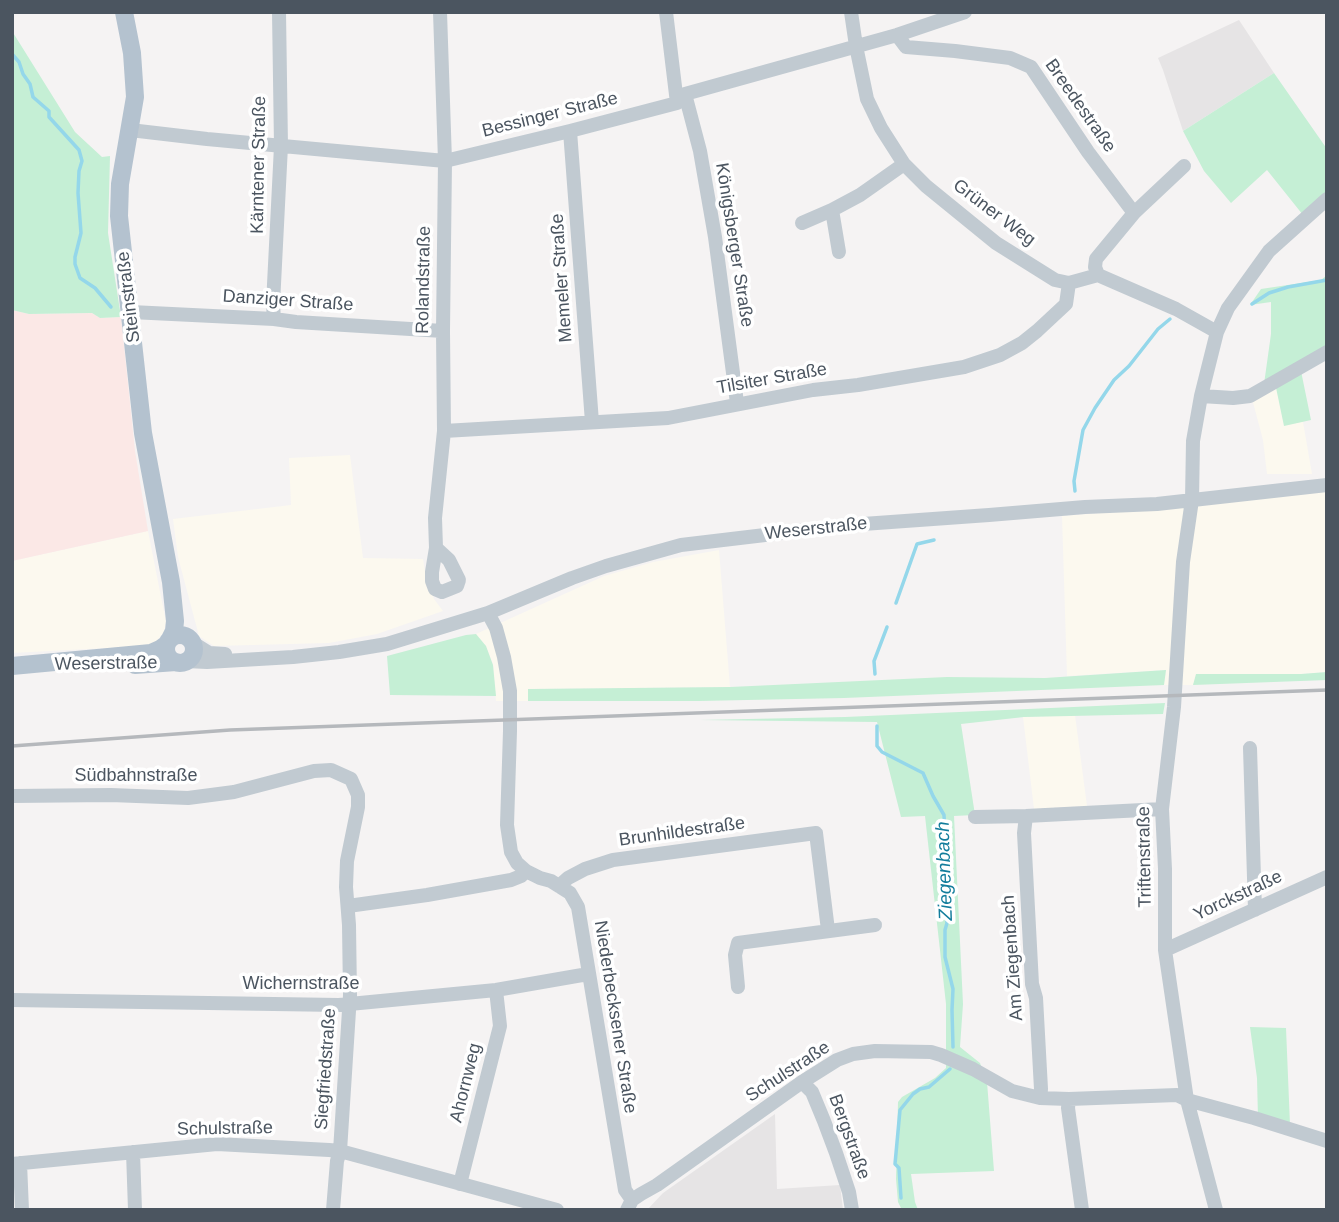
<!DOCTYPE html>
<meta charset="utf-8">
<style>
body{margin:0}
#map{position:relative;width:1339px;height:1222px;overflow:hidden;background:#f5f3f3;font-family:Helvetica,sans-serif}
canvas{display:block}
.frame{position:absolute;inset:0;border:14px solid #4b5560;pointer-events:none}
</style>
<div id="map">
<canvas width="1339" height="1222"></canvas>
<div class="frame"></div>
</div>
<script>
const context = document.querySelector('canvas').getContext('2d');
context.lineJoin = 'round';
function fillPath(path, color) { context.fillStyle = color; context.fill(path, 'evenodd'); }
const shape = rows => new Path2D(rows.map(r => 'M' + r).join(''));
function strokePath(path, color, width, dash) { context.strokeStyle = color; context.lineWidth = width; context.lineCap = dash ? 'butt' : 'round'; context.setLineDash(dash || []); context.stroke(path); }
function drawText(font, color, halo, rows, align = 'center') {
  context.font = font + ' Helvetica,sans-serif'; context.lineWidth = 7; context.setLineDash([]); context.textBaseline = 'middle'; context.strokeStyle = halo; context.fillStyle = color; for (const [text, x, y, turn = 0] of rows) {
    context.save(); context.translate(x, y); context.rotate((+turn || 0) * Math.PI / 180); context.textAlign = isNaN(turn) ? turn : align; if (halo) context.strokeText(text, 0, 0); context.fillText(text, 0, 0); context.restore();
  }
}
const commercial = shape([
 [1274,377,1284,425,1303,422,1312,474,1267,474,1263,440,1250,391],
 [350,455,363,558,423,559,426,578,434,599,443,611,377,634,329,643,214,646,199,636,178,557,173,519,291,505,289,458],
 [1327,491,1327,672,1301,674,1197,674,1193,685,1164,685,1166,670,1067,676,1062,516,1193,506],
 [148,531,166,622,164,632,154,644,145,646,12,653,12,561],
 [719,550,730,687,529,689,528,701,496,701,493,664,486,646,476,634,604,576,653,562],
 [1075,715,1087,806,1034,809,1023,717]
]);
const education = shape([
 [1239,20,1274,73,1183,131,1163,70,1158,58],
 [775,1114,777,1189,840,1185,843,1210,647,1210,663,1193]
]);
const medical = shape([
 [12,310,29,314,92,313,100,318,121,317,135,451,148,531,12,561]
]);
const green = shape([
 [12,31,75,132,102,157,110,156,108,233,121,317,100,318,92,313,29,314,12,310],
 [1274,73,1327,149,1327,195,1303,215,1267,170,1231,203,1204,171,1183,131],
 [1327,275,1327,356,1301,371,1311,420,1284,426,1274,378,1264,384,1271,334,1271,302,1250,305,1261,289,1321,280],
 [476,634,486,646,493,665,496,696,390,695,387,656,466,635],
 [1166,670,1164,685,844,698,699,701,528,701,528,689,730,687,947,677,1045,678],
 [1327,672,1327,680,1193,685,1196,674,1301,674],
 [1165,703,1163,714,1024,717,961,724,975,815,954,816,963,1004,960,1047,980,1063,987,1082,994,1171,911,1174,915,1202,918,1210,902,1210,898,1202,896,1179,898,1102,902,1097,935,1078,946,1068,946,1004,925,816,901,817,877,722,700,720,845,717],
 [1250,1027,1286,1028,1290,1125,1258,1118,1257,1078]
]);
const stream = shape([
 [12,54,19,62,23,74,30,84,33,97,49,111,49,117,79,150,82,161,79,171,78,193,81,233,75,257,75,264,80,278,95,288,111,307],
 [1252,304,1269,293,1288,287,1327,280],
 [1075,491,1074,481,1083,430,1095,408,1114,380,1129,366,1158,329,1170,319],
 [896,603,917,544,934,540],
 [875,674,874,661,887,627],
 [877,726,877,746,882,752,923,773,933,796,944,815,945,832,940,840,943,880,947,887,950,902,946,911,947,923,945,930,945,957,953,989,952,1010,953,1047],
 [901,1198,899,1168,895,1164,900,1110,913,1094,920,1089,929,1087,950,1069]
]);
const minor = shape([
 [666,12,677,103],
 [851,12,856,46,867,99,881,128,904,164,926,186,996,243,1055,280,1069,283,1098,275,1176,309,1217,332],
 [897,35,906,47,955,51,1010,58,1031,67,1088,152,1134,213],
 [685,94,700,151,715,237,737,403],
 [130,130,207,139,445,161,570,131,677,103,685,94,897,35,965,12],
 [570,131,592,422],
 [832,210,839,252],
 [802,223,832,210,860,195,904,164],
 [1098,275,1095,267,1096,259,1134,213,1184,166],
 [131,312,274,319,296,322,443,331],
 [274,319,273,304,281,146,279,12],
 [1201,396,1233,398,1250,396,1327,352],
 [444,431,668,418,813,390,858,385,964,367,1000,355,1022,343,1037,331,1066,304,1069,283],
 [436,548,449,560,459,580,457,586,442,592,435,589,432,581,432,572,436,548,435,518,444,431,443,331,445,161,440,12],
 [488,613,496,628,504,657,510,691,510,731,507,825,511,852,517,863,526,871,540,878,551,881,570,893,578,907,625,1190,632,1200],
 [193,643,209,653,225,654],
 [186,661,207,662,293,657,339,652,387,644,488,613,572,578,606,566,681,545,849,525,989,515,1085,507,1157,504,1327,485],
 [1250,748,1255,910],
 [12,796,111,795,188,798,234,792,314,771,331,770,351,779,358,795,358,807,347,861,346,887,349,925,350,995,340,1151,337,1161,333,1210],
 [1026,816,1024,833,1032,984,1036,998,1041,1089,1040,1098],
 [975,817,1026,816,1162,809],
 [559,886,568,878,585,869,613,860,816,833,828,930],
 [348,906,427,895,511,880,521,876,526,871],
 [1165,950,1327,877],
 [738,987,735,955,738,943,875,925],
 [12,1000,339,1005,496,990,588,974],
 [802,1082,812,1092,824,1121,836,1153,849,1192,852,1210],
 [1069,1099,1068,1108,1082,1210],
 [133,1152,135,1210],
 [20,1163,22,1210],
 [12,1164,217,1144,329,1150,340,1151,557,1210],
 [460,1184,500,1026,496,990],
 [627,1210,632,1200,641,1194,657,1185,802,1082,837,1060,853,1054,875,1051,931,1052,941,1055,973,1069,1012,1091,1040,1098,1069,1099,1177,1095,1187,1100,1254,1118,1327,1141],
 [1216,1210,1187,1100,1165,950,1165,869,1162,809,1174,707,1183,562,1192,500,1193,441,1201,396,1217,332,1228,308,1269,251,1327,199]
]);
const major = shape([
 [124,12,132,53,135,97,120,184,119,216,143,433,171,582,175,621,174,631,170,639],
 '166 649a14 14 0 1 1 28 0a14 14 0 1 1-28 0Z',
 [135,665,176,662],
 [12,666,151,653,160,649,167,644]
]);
const rail = shape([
 [12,746,230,730,1327,690]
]);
const streetNames = [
 ["Breedestraße",1080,106,55],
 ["Bessinger Straße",550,115,-14],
 ["Kärntener Straße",259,165,-89],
 ["Grüner Weg",994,213,37],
 ["Königsberger Straße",734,245,81],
 ["Memeler Straße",562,278,-94],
 ["Rolandstraße",424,280,-89],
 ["Steinstraße",129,297,-97],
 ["Danziger Straße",288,301,4],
 ["Tilsiter Straße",772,379,-10],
 ["Weserstraße",816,529,-6],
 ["Weserstraße",106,664,-1],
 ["Südbahnstraße",136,776],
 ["Brunhildestraße",682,832,-8],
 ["Triftenstraße",1145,857,-91],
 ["Yorckstraße",1238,896,-25],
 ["Am Ziegenbach",1013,958,-94],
 ["Wichernstraße",301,984],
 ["Niederbecksener Straße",615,1017,81],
 ["Siegfriedstraße",326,1069,-86],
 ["Schulstraße",788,1072,-33],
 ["Ahornweg",466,1083,-76],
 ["Schulstraße",225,1129,-1],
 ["Bergstraße",849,1137,70]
];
const waterNames = [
 ["Ziegenbach",945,871,-92]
];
fillPath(commercial, '#fcf9ef');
fillPath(education, '#e6e4e5');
fillPath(medical, '#fbe8e6');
fillPath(green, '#c5efd5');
strokePath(stream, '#94d7ea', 3.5);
strokePath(minor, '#c1cad1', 14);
strokePath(major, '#b4c2cf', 18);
strokePath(rail, '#b5b8bc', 3.5);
drawText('18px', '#4b5560', '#fff', streetNames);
drawText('italic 19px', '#137d9c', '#fff', waterNames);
</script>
